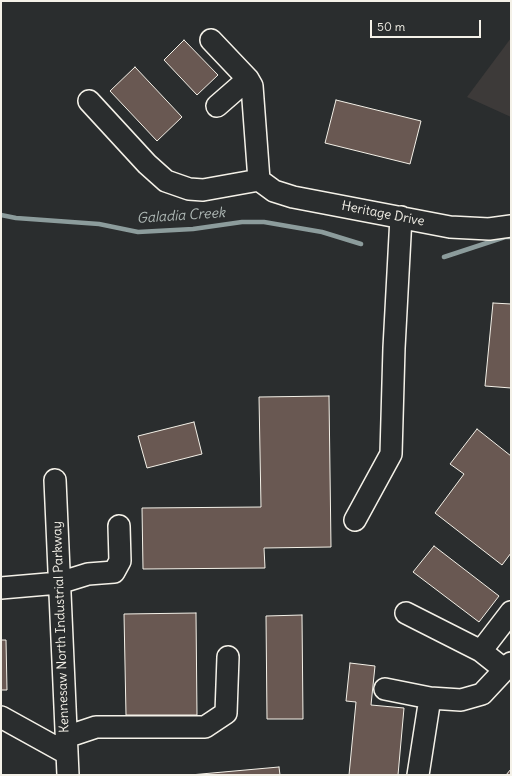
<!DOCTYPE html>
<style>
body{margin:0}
#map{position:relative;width:512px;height:776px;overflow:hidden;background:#2a2d2e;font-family:Delius,sans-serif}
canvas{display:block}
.frame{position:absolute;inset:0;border:2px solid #f4f1e8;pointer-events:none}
.scale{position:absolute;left:370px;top:20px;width:111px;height:18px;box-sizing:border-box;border:2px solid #f4f1e8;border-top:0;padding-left:5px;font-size:12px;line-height:14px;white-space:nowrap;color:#f4f1e8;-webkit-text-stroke:3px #2a2d2e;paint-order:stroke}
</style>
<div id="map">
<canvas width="512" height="776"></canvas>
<div class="frame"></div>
<div class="scale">50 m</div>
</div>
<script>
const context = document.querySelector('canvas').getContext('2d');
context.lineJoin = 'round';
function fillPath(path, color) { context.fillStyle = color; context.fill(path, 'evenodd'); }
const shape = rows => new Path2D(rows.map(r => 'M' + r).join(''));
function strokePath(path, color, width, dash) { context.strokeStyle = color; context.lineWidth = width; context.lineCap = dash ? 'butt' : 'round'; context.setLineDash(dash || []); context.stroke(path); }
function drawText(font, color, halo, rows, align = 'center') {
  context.font = font + ' Delius,sans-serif'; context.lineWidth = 3; context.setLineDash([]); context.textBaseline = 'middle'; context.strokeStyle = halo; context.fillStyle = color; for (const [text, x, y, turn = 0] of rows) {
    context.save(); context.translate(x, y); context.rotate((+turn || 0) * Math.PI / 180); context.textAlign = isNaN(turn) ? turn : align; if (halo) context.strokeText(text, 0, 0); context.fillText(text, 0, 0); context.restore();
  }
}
const built = shape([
 [511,38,511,117,467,97]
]);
const stream = shape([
 [1,215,16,218,99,224,138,232,193,229,242,222,264,222,322,232,361,244],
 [444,257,505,237,511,237]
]);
const building = shape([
 [184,40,218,75,197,95,164,60,184,40],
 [135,67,182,117,157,141,110,91,135,67],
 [336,100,421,121,410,164,325,143,336,100],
 [493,303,511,304,511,388,485,386,493,303],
 [329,396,331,547,264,548,265,568,143,569,142,508,261,507,259,397,329,396],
 [194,422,202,454,147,468,138,436,194,422],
 [477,429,511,456,511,553,502,565,435,513,464,474,450,464,477,429],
 [434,546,499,596,479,622,413,572,434,546],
 [196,613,197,715,126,715,124,614,196,613],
 [302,615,303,719,267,719,266,616,302,615],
 [1,640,6,640,7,690,1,690,1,640],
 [350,663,375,666,371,705,404,708,398,775,349,775,356,702,346,701,350,663],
 [279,767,280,775,190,775,279,767],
 [511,769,511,775,506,775,511,769]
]);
const minor = shape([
 [211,40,248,79,252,86,259,180],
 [89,101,147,164,166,181,189,189,203,190,259,180],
 [217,106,248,79],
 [259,180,274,191,293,197,450,227,489,229,511,226],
 [55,480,68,775],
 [355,520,391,454,394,348,401,217],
 [1,588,59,583,88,574,114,572,120,561,119,526],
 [406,613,481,651,505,670],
 [481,651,511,612],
 [385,689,430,698,461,700,482,694,511,663],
 [1,717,66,753],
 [66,737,96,727,205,727,226,713,228,657],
 [418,775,430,698]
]);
const streetNames = [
 ["Heritage Drive",383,214,11],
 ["Kennesaw North Industrial Parkway",61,627,-92]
];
const waterNames = [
 ["Galadia Creek",181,216,-4]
];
fillPath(built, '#3d3a39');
strokePath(stream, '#8c9c9c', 4.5);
fillPath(building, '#695852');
strokePath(building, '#f4f1e8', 1);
strokePath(minor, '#f4f1e8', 24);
strokePath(minor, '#2a2d2e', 21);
drawText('13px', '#f4f1e8', '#2a2d2e', streetNames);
drawText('italic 14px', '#afb9b6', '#2a2d2e', waterNames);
</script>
